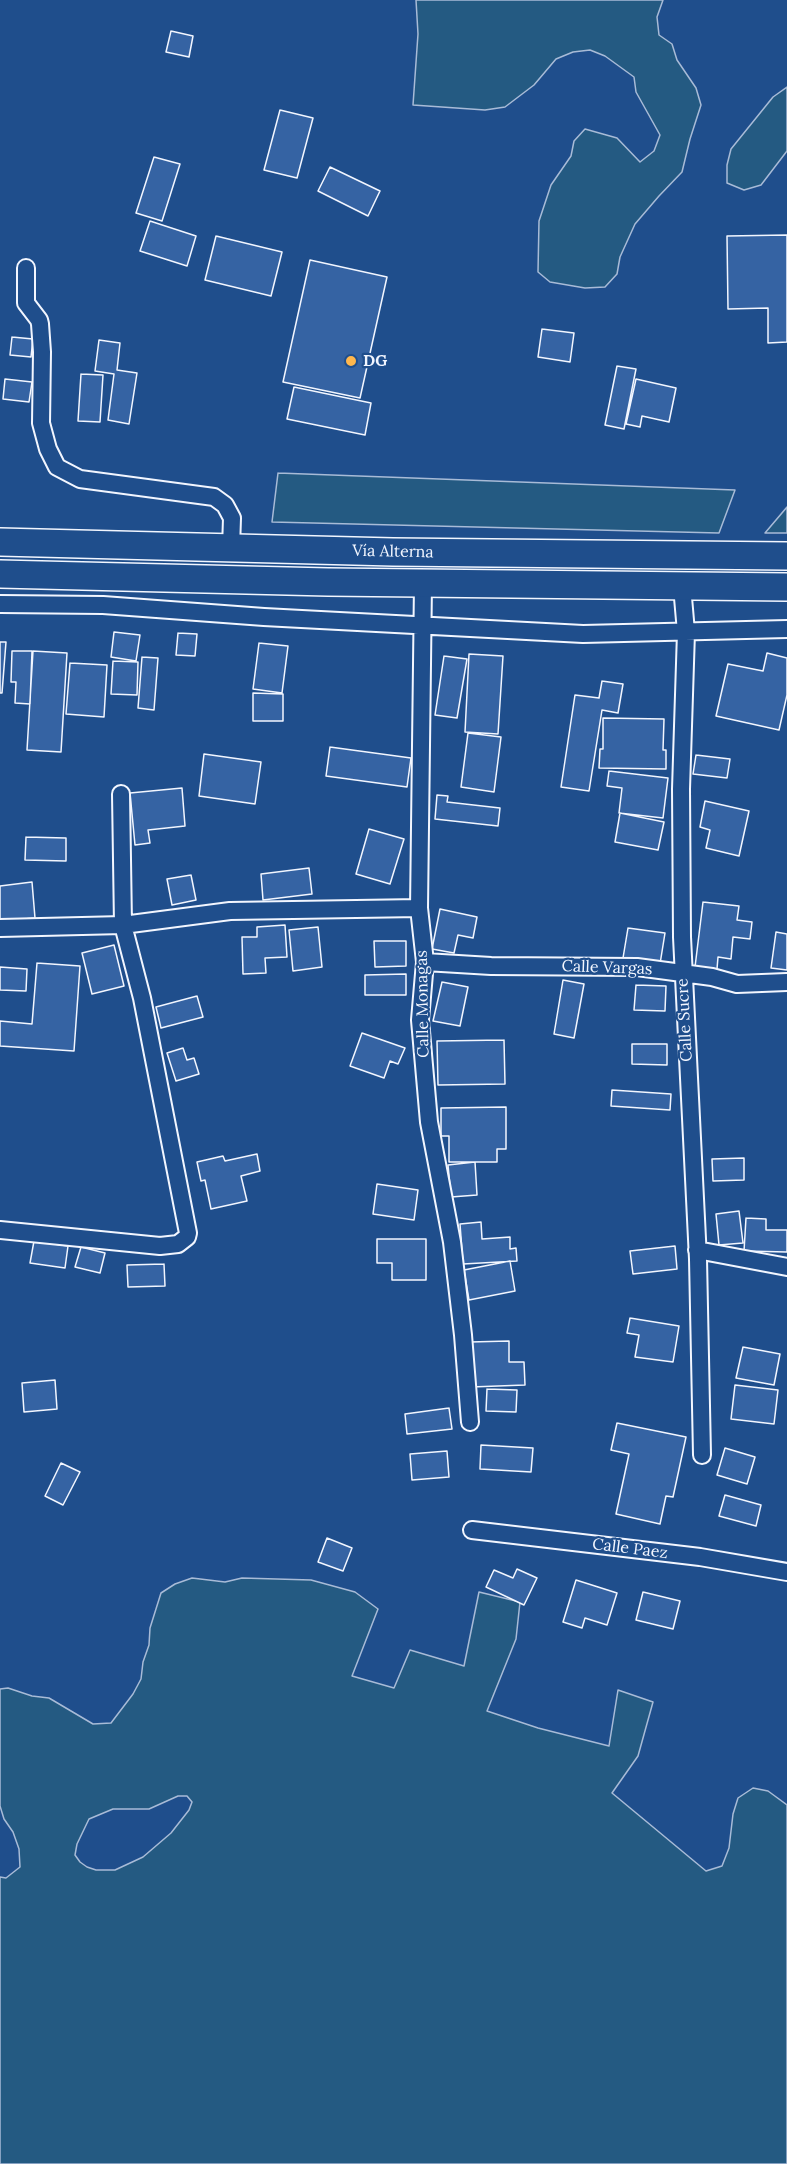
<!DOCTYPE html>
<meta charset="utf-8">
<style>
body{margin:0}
canvas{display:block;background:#1f4e8c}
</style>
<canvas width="787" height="2164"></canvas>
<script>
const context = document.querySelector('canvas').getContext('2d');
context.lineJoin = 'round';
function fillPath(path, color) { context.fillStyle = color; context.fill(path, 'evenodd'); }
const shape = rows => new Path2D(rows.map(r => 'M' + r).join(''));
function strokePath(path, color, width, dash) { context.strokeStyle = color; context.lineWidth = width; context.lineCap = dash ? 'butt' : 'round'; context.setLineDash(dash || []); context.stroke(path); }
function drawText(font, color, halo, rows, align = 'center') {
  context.font = font + ' Lora,serif'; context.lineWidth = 4.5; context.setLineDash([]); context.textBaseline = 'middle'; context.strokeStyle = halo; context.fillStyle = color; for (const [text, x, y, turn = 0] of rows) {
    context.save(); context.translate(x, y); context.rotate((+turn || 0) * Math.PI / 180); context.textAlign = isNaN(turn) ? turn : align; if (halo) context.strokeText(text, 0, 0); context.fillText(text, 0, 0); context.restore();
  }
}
const green = shape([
 [416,0,663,0,657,17,659,35,672,44,677,60,696,88,701,105,690,139,682,172,659,196,635,224,620,257,617,274,605,287,585,288,550,282,538,272,539,221,551,185,571,156,574,141,585,129,617,138,640,162,654,151,660,135,636,92,634,77,605,56,590,50,573,52,556,59,534,85,505,107,485,110,413,105,418,34,416,0],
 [787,87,787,151,761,185,744,190,727,183,727,165,731,149,773,97,787,87],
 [278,473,735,490,719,533,272,522,278,473],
 [787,507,787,533,765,533,787,507],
 [192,1578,225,1582,242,1578,311,1580,355,1592,378,1609,352,1676,394,1688,410,1650,464,1666,479,1592,520,1602,516,1639,487,1711,538,1728,609,1746,618,1690,653,1702,638,1756,612,1793,706,1871,722,1866,729,1848,733,1814,738,1798,753,1788,768,1791,787,1805,787,2164,0,2164,0,1877,6,1878,20,1867,19,1849,13,1832,4,1819,0,1806,0,1689,8,1688,32,1696,49,1698,93,1724,111,1723,133,1694,141,1679,143,1662,149,1645,150,1628,161,1593,175,1584,192,1578],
 [178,1796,187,1796,192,1802,189,1810,171,1833,143,1857,115,1870,96,1870,87,1867,80,1862,75,1855,77,1844,89,1819,113,1809,149,1809,178,1796]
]);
const building = shape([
 [171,31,193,36,189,57,166,52,171,31],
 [280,110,313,118,297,178,264,170,280,110],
 [154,157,180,164,162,221,136,213,154,157],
 [330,167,380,191,368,216,318,191,330,167],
 [150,221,196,236,187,266,140,251,150,221],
 [787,235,787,342,768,343,768,308,728,309,727,236,787,235],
 [216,236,282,252,271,296,205,280,216,236],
 [310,260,387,277,360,398,283,382,310,260],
 [542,329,574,333,570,362,538,357,542,329],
 [12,337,33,339,31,357,10,355,12,337],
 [99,340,120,343,117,370,137,373,129,424,108,420,114,374,95,371,99,340],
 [617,366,636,369,624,429,605,425,617,366],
 [81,374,103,375,100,422,78,421,81,374],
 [5,379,32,382,29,402,3,399,5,379],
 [636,379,676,388,669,422,642,416,640,427,626,424,636,379],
 [294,387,371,403,365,435,287,419,294,387],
 [114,632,140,635,136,661,111,657,114,632],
 [178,633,197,634,195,656,176,655,178,633],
 [0,642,6,642,2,693,0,693,0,642],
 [259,643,288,646,282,693,253,689,259,643],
 [12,651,32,651,30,704,15,703,16,682,11,682,12,651],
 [33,651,67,653,61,752,27,750,33,651],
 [767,653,787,658,787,695,779,730,716,716,728,664,763,671,767,653],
 [469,654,503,656,498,734,465,732,469,654],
 [444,656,467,659,457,718,435,715,444,656],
 [142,657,158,658,154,710,138,708,142,657],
 [113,661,138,662,137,695,111,694,113,661],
 [70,663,107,665,104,717,66,714,70,663],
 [602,681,623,684,618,713,602,710,589,791,561,787,575,695,599,698,602,681],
 [253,693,283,694,283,721,253,721,253,693],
 [603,718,664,719,663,750,666,750,666,769,599,768,600,749,603,749,603,718],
 [468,733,501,737,494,792,461,787,468,733],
 [330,747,411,758,407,787,326,776,330,747],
 [204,754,261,762,255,804,199,796,204,754],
 [696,755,730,759,727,778,693,774,696,755],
 [609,771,668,778,663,818,619,813,622,788,607,786,609,771],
 [182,788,185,826,148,830,150,843,135,845,130,793,182,788],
 [437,795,448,796,447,802,500,808,498,826,435,819,437,795],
 [705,801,749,811,739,856,706,848,710,830,700,827,705,801],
 [620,813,664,822,658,850,615,842,620,813],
 [369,829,404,839,390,884,356,874,369,829],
 [26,837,66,838,66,861,25,860,26,837],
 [309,868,312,894,263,900,261,874,309,868],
 [191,875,196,900,172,905,167,879,191,875],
 [32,882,35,918,0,921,0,886,32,882],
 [703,902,739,906,737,920,752,922,750,939,733,937,731,959,718,957,717,969,695,967,703,902],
 [440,909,477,917,473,938,458,935,454,953,432,949,440,909],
 [285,925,287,957,265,958,266,973,243,974,242,937,257,937,257,927,285,925],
 [318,927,322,967,293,971,289,930,318,927],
 [628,928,665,933,660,964,623,958,628,928],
 [776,932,787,934,787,970,771,968,776,932],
 [374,941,406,941,406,966,375,967,374,941],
 [114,945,124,986,92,994,82,953,114,945],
 [37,963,80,966,74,1051,0,1046,0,1021,32,1024,37,963],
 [0,967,27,969,26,991,0,990,0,967],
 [406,974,406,995,365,995,365,975,406,974],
 [563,980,584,984,574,1038,554,1034,563,980],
 [442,982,468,987,460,1026,433,1021,442,982],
 [636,985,666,986,665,1011,634,1010,636,985],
 [197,996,203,1017,161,1028,156,1007,197,996],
 [362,1033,405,1048,398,1064,390,1061,384,1078,350,1066,362,1033],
 [504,1040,505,1084,438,1085,437,1041,504,1040],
 [632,1044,667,1044,667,1065,632,1064,632,1044],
 [183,1048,187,1060,194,1058,199,1074,176,1081,167,1053,183,1048],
 [612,1090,671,1094,670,1110,611,1106,612,1090],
 [506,1107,506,1149,497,1149,497,1162,449,1162,449,1136,441,1136,441,1108,506,1107],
 [257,1154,260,1171,241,1176,247,1201,211,1209,205,1180,201,1181,197,1162,223,1156,225,1161,257,1154],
 [744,1158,744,1180,713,1181,712,1159,744,1158],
 [475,1162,477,1195,451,1197,448,1165,475,1162],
 [377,1184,418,1190,414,1220,373,1214,377,1184],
 [739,1211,743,1243,719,1245,716,1214,739,1211],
 [746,1218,766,1219,766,1230,787,1230,787,1252,744,1251,746,1218],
 [481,1222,482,1239,510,1237,510,1249,516,1248,517,1261,463,1264,460,1224,481,1222],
 [377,1239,426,1239,426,1280,392,1280,392,1263,377,1263,377,1239],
 [34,1241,68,1246,65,1268,30,1263,34,1241],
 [675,1246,677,1269,633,1274,630,1251,675,1246],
 [81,1247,105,1253,100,1273,75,1267,81,1247],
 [510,1261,515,1291,469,1300,464,1270,510,1261],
 [164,1264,165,1286,128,1287,127,1265,164,1264],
 [630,1318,679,1326,673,1362,635,1357,639,1335,627,1333,630,1318],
 [509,1341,509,1362,524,1362,525,1385,471,1387,470,1342,509,1341],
 [743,1347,780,1354,774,1385,736,1378,743,1347],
 [55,1380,57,1409,24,1412,22,1383,55,1380],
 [735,1385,778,1390,774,1424,731,1419,735,1385],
 [487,1389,517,1390,516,1412,486,1411,487,1389],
 [449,1408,452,1429,407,1434,405,1414,449,1408],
 [617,1423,686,1437,673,1497,666,1496,660,1524,616,1514,629,1454,611,1450,617,1423],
 [481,1445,533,1448,531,1472,480,1469,481,1445],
 [725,1448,755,1457,747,1484,717,1475,725,1448],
 [447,1451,449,1477,412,1480,410,1454,447,1451],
 [61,1463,80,1472,63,1505,45,1496,61,1463],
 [725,1495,761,1505,756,1526,719,1516,725,1495],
 [327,1538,352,1548,343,1571,318,1562,327,1538],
 [517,1569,537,1578,524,1605,486,1587,494,1570,513,1578,517,1569],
 [576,1580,617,1593,607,1625,585,1618,582,1628,563,1622,576,1580],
 [643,1592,680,1601,673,1629,636,1620,643,1592]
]);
const minor = shape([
 [26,268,26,303,39,320,40,324,42,352,41,423,48,449,57,467,80,479,214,497,225,505,232,518,231,548],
 [423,583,419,908,425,962,420,1020,429,1122,452,1242,463,1335,470,1422],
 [682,586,686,632,681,789,682,937,698,1259,702,1455],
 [0,604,103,605,264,617,583,634,787,629],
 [0,928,123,925,230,911,419,908],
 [425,962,491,966,637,967,712,977,737,984,787,982],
 [0,1230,160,1246,178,1244,187,1237,188,1233,142,998,123,925,121,794],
 [697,1250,787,1267],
 [472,1530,700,1557,787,1572]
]);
const trunk = shape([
 [0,542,393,552,787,556],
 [0,574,328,582,787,587]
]);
const markers = [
 [351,361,6,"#ffb74d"]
];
const poiNames = [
 ["DG",363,361]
];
const streetNames = [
 ["Vía Alterna",393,552,1],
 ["Calle Vargas",607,968,2],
 ["Calle Monagas",423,1004,-91],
 ["Calle Sucre",685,1020,-93],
 ["Calle Paez",630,1549,7]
];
fillPath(green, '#245a82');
strokePath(green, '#a8bbd7', 1.5);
fillPath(building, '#3563a3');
strokePath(building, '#f2f6ff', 1.5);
strokePath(minor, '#f2f6ff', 20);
strokePath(trunk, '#f2f6ff', 30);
strokePath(minor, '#1f4e8c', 16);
strokePath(trunk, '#1f4e8c', 27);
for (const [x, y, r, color] of markers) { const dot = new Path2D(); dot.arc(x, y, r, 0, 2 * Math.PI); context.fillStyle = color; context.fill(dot); strokePath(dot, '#1f4e8c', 2); }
drawText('bold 16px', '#f2f6ff', '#1f4e8c', poiNames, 'left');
drawText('16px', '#f2f6ff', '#1f4e8c', streetNames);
</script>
